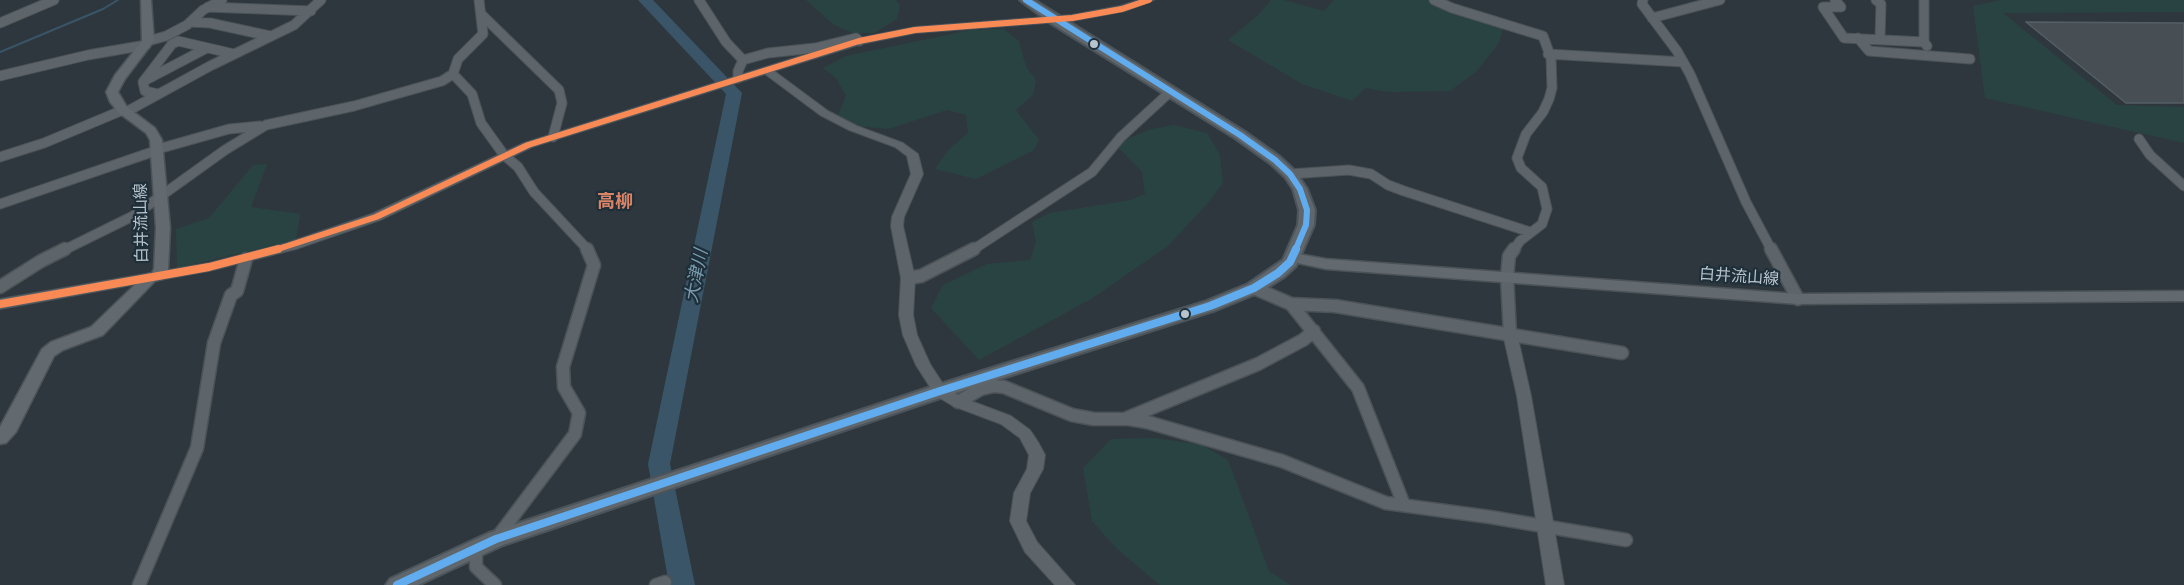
<!DOCTYPE html>
<meta charset="utf-8">
<style>
body{margin:0}
canvas{display:block;background:#2d373d}
</style>
<canvas width="2184" height="585"></canvas>
<script>
const context = document.querySelector('canvas').getContext('2d');
context.lineJoin = 'round';
function fillPath(path, color) { context.fillStyle = color; context.fill(path, 'evenodd'); }
const shape = rows => new Path2D(rows.map(r => 'M' + r).join(''));
function strokePath(path, color, width, dash) { context.strokeStyle = color; context.lineWidth = width; context.lineCap = dash ? 'butt' : 'round'; context.setLineDash(dash || []); context.stroke(path); }
function drawText(font, color, halo, rows, align = 'center') {
  context.font = font + ' "Fira Sans","Noto Sans JP",sans-serif'; context.lineWidth = 4.5; context.setLineDash([]); context.textBaseline = 'middle'; context.strokeStyle = halo; context.fillStyle = color; for (const [text, x, y, turn = 0] of rows) {
    context.save(); context.translate(x, y); context.rotate((+turn || 0) * Math.PI / 180); context.textAlign = isNaN(turn) ? turn : align; if (halo) context.strokeText(text, 0, 0); context.fillText(text, 0, 0); context.restore();
  }
}
const green = shape([
 [806,0,896,0,900,5,897,19,874,33,853,33,834,25],
 [1271,0,1284,0,1324,11,1334,0,1428,0,1452,12,1503,28,1499,43,1476,72,1450,91,1388,92,1365,88,1352,101,1302,84,1228,40,1257,16],
 [2000,0,2184,0,2184,12,2003,13,2117,105,2184,107,2184,143,1985,98,1973,6],
 [1004,29,1019,41,1026,67,1036,80,1033,95,1016,110,1039,140,1034,150,976,179,935,169,948,150,968,133,966,115,947,110,888,129,858,126,838,115,846,96,836,78,823,68,846,56,971,30],
 [1174,125,1207,133,1220,155,1223,183,1207,204,1168,246,1091,299,979,360,931,308,943,285,987,264,1030,260,1036,242,1032,222,1050,213,1131,200,1145,194,1142,172,1115,144,1151,129],
 [267,164,251,207,300,214,296,240,177,268,176,229,209,218,253,165],
 [1154,438,1202,445,1228,460,1269,571,1291,585,1160,585,1117,549,1092,521,1083,468,1111,439]
]);
const stream = shape([
 [0,52,103,9,118,0]
]);
const river = shape([
 [638,0,653,0,742,93,670,464,695,585,669,585,648,464,726,94,638,0]
]);
const building = shape([
 [2026,22,2184,23,2184,103,2126,103,2026,22]
]);
const minorFar1 = shape([
 [699,0,726,42,743,60,738,71,738,78],
 [1434,0,1452,8,1543,36,1551,58,1552,88,1549,99,1543,112,1526,134,1517,158,1521,168,1542,187,1547,209,1542,224,1520,241,1513,251],
 [1643,0,1642,4,1677,51,1690,74,1746,202,1772,251],
 [1835,0,1841,7,1823,7,1844,38,1924,42],
 [1876,0,1881,4,1880,39],
 [1924,0,1924,42,1927,46],
 [208,7,311,11],
 [482,15,559,90,562,103,553,137],
 [1652,18,1720,0],
 [190,22,210,23,270,36],
 [0,23,54,0],
 [1858,38,1869,51,1970,59],
 [148,41,166,36,187,25,203,10,222,0],
 [1548,54,1683,62],
 [743,60,768,53,815,48,856,38,859,41],
 [453,74,472,94,481,123,504,155,518,167,534,192,589,251],
 [0,76,88,55,146,45],
 [144,81,207,48],
 [158,94,145,91,143,82,172,44,178,41,234,54],
 [126,112,210,66,294,25,321,0],
 [2139,139,2150,155,2184,186],
 [158,149,229,129,260,126],
 [0,157,44,143,123,110],
 [1290,174,1349,170,1371,174,1388,185,1404,191,1530,232],
 [0,204,158,150],
 [62,251,133,216,225,150,266,125,354,106,442,81,453,74,458,59,483,34,479,0],
 [971,251,1092,172,1121,137,1170,92]
]);
const minor = shape([
 [1771,249,1798,299],
 [908,278,921,276,974,249],
 [0,287,41,261,65,249],
 [1254,288,1291,304,1335,306,1622,353],
 [1291,304,1358,388,1404,505],
 [1510,334,1507,277,1509,256,1514,249],
 [958,402,981,389,994,386,1004,387,1072,415,1094,419,1129,419,1147,422,1282,461,1386,503,1490,517,1626,540],
 [1127,418,1258,364,1303,340,1314,331],
 [496,539,575,434,579,413,564,387,563,367,594,265,587,249],
 [476,547,476,567,495,585],
 [139,585,197,448,214,343,231,295,237,291,246,259],
 [656,585,665,582]
]);
const tertiary = shape([
 [1139,0,1154,0,1125,11,1072,21,915,33,861,44,774,71,828,111,857,126,903,143,918,154,923,174,904,217,903,226,915,278,913,315,917,335,930,364,945,387,963,398,1011,416,1030,430,1038,442,1045,455,1043,469,1030,493,1026,521,1037,542,1075,585,1055,585,1025,552,1010,521,1014,493,1027,469,1029,455,1020,438,1001,424,953,406,935,395,916,365,903,335,899,315,901,278,891,226,892,217,911,174,907,156,895,147,849,130,820,115,765,74,532,147,380,220,296,249,209,271,0,309,0,299,209,263,287,243,372,214,524,143,855,39,915,27,1072,15,1120,6,1139,0],
 [1510,329,1517,334,1531,396,1564,585,1546,585,1517,396,1503,334,1510,329]
]);
const secondary = shape([
 [141,0,151,0,154,41,125,79,118,92,127,107,155,128,162,140,170,228,168,269,163,279,155,281,103,335,63,350,54,356,16,432,6,443,0,444,0,427,42,349,51,342,91,327,145,275,152,273,154,269,156,228,150,140,146,133,119,113,110,102,106,92,115,75,142,41,141,0],
 [1293,253,1326,259,1798,294,2184,291,2184,301,1798,304,1326,269,1288,261,1286,258,1288,255,1293,253]
]);
const primary = shape([
 [1020,0,1034,0,1245,132,1280,157,1295,171,1307,189,1315,210,1314,225,1296,266,1284,277,1260,292,1216,310,946,396,503,545,418,585,386,585,390,579,489,533,934,386,1204,302,1248,284,1283,260,1298,225,1299,210,1293,189,1285,177,1270,163,1235,138,1049,22,1020,0]
]);
const bus1Far1 = shape([
 [1026,0,1240,135,1275,160,1290,174,1300,189,1307,210,1306,225,1295,251]
]);
const bus1 = shape([
 [397,585,496,539,940,391,1210,306,1254,288,1278,273,1290,262,1296,249]
]);
const bus2Far1 = shape([
 [272,251,376,217,528,145,859,41,915,30,1072,18,1122,9,1149,0]
]);
const bus2 = shape([
 [0,304,209,267,278,249]
]);
const markers = [
 [1094,44,5,"#b8c4cd"],
 [1185,314,5,"#b8c4cd"]
];
const streetNames = [
 ["白井流山線",142,223,-91],
 ["白井流山線",1739,277,4]
];
const neighbourhoodNames = [
 ["高柳",615,202]
];
const waterNames = [
 ["大津川",697,276,-79]
];
fillPath(green, '#294342');
strokePath(stream, '#395567', 2);
fillPath(river, '#395567');
fillPath(building, '#474f54');
strokePath(building, '#555e65', 1.5);
strokePath(minorFar1, '#4c5357', 11);
strokePath(minor, '#4c5357', 15);
strokePath(tertiary, '#4c5357', 2);
strokePath(secondary, '#4c5357', 3);
strokePath(primary, '#4b545a', 4);
strokePath(minorFar1, '#5e656a', 9);
strokePath(minor, '#5e656a', 12);
fillPath(tertiary, '#5e656a');
fillPath(secondary, '#62696f');
fillPath(primary, '#60676c');
strokePath(bus1Far1, '#60acee', 6);
strokePath(bus1, '#60acee', 8);
strokePath(bus2Far1, '#f98a56', 6);
strokePath(bus2, '#f98a56', 8);
for (const [x, y, r, color] of markers) { const dot = new Path2D(); dot.arc(x, y, r, 0, 2 * Math.PI); context.fillStyle = color; context.fill(dot); strokePath(dot, '#1f2f39', 2); }
drawText('16px', '#b8c4cd', '#1f2f39', streetNames);
drawText('bold 18px', '#d98367', '#1f2f39', neighbourhoodNames);
drawText('italic 18px', '#789bb0', '#1f2f39', waterNames);
</script>
